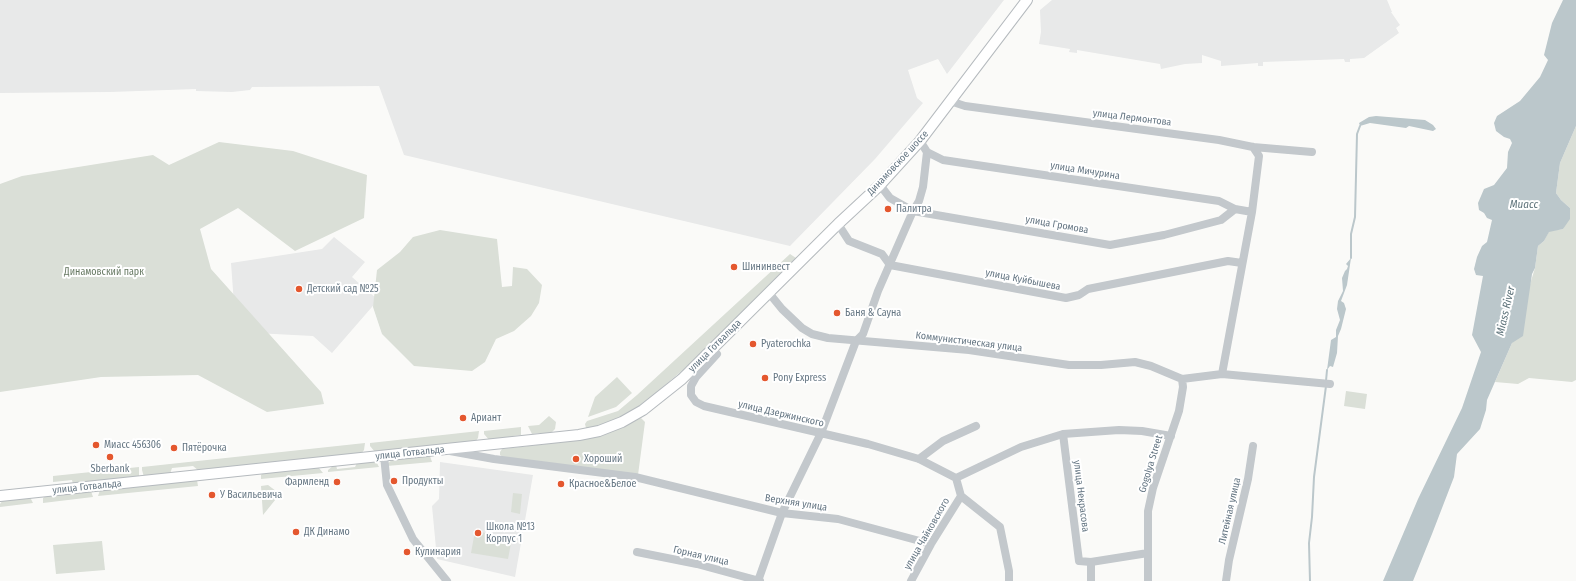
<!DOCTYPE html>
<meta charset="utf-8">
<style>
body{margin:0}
canvas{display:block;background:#fafaf8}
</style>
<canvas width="1576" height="581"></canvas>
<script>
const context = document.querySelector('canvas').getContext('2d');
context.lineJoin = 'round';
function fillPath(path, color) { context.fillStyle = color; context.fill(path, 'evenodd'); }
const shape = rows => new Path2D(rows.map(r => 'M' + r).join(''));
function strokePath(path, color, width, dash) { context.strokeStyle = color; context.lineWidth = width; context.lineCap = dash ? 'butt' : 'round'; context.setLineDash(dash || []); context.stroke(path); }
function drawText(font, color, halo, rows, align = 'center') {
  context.font = font + ' "Fira Sans Condensed",sans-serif'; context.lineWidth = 4; context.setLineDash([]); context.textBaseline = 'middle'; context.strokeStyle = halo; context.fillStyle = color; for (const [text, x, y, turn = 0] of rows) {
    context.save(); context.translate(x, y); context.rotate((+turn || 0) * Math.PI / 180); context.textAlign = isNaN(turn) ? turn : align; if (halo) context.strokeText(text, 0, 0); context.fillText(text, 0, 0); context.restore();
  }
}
const built = shape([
 [0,0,1004,0,947,74,938,59,908,70,917,98,923,103,875,159,790,246,404,155,379,86,252,87,250,90,232,92,196,91,196,89,110,92,0,93],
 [1052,0,1387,0,1392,12,1391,12,1400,25,1396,28,1399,33,1364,58,1350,59,1350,62,1345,62,1344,59,1263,62,1263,66,1258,66,1258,63,1221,66,1221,61,1202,55,1202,63,1185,64,1161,69,1160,64,1077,50,1077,53,1069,52,1070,49,1039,44,1041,32,1040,10],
 [334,237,365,262,352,277,378,300,332,353,313,336,236,332,231,263,322,249],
 [440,462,533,475,515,577,437,559,432,506,439,499]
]);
const green = shape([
 [1576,126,1576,380,1572,382,1529,378,1518,384,1495,382,1512,343,1535,268,1538,246,1544,241,1549,231,1563,229,1570,208,1561,200,1556,193,1560,163],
 [219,142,293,151,367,175,364,218,295,251,238,208,200,229,211,269,321,392,324,404,267,412,198,375,101,377,0,392,0,184,22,176,153,155,169,165],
 [440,230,497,239,502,287,512,286,513,267,527,269,542,285,539,303,531,316,514,331,496,339,485,362,472,371,414,366,382,334,373,307,377,270,400,252,413,237],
 [790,254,796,258,797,261,691,363,644,403,620,418,590,429,586,428,585,424,587,421,618,411,637,395],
 [617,377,632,393,616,407,588,417,595,397],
 [1346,391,1367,394,1365,409,1344,406],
 [549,416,556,422,555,429,550,434,544,435,541,433,532,434,528,426,539,425],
 [641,418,645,422,638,475,503,457,500,455,500,452,502,449,580,440,624,426],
 [521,427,521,435,513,436,510,438,490,441,484,434,484,431],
 [479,431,478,438,475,442,375,452,370,446,370,443],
 [365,443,364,450,361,454,199,471,193,466,172,468,170,474,144,477,142,470,142,467],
 [430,456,432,462,387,466,387,464,392,460],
 [376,461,379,467,328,472,328,470,333,466,336,465,337,469,355,467,357,463],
 [139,467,139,477,73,484,72,480,53,482,53,476],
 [315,468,319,468,323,473,261,479,261,475,263,473],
 [197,480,198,486,98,496,100,490],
 [268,485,280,494,263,515,261,486],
 [91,491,93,497,43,503,43,498,46,496],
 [513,493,522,494,520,514,511,512],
 [30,497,33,503,0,507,0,504,3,500],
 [475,531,512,538,508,559,471,553],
 [102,541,105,570,56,574,53,545]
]);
const water = shape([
 [1563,0,1576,0,1576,126,1560,163,1556,193,1561,200,1570,208,1570,219,1563,229,1549,232,1544,241,1538,246,1535,268,1532,274,1523,336,1512,343,1487,400,1486,410,1480,429,1457,454,1454,477,1432,534,1413,581,1383,581,1418,499,1462,408,1481,352,1472,335,1483,276,1476,275,1474,269,1477,257,1482,246,1487,242,1492,220,1487,218,1484,213,1479,210,1478,203,1484,189,1494,185,1507,168,1508,152,1512,143,1510,139,1504,137,1496,131,1494,123,1497,116,1520,101,1540,77,1548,60,1544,55,1552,23],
 [1376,116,1425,120,1433,125,1436,129,1433,131,1409,126,1406,128,1370,123,1360,126,1359,123,1369,117],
 [1351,258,1347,285,1341,301,1344,303,1346,309,1341,329,1338,336,1337,353,1333,367,1330,366,1327,370,1331,340,1336,337,1336,330,1340,320,1337,309,1338,301,1343,291,1342,278,1345,271,1347,269,1348,266,1346,264]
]);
const stream = shape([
 [1351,258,1351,234,1355,217,1357,134,1360,126],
 [1326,381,1327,370],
 [1310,581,1309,543,1312,517,1314,477,1326,386]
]);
const minor = shape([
 [950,101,965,106,1219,140,1253,147,1312,152],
 [920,141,927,152,943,160,1219,201,1235,209,1252,212],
 [1253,147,1259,156,1252,212,1222,374,1330,384],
 [880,185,890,198,913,211,1110,245,1164,235,1221,220,1235,209],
 [838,224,849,241,882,254,890,265,1066,298,1079,295,1088,289,1228,261,1242,263],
 [769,293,782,309,802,328,812,334,828,338,969,350,1069,365,1101,365,1135,362,1151,366,1182,379,1222,374],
 [717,354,696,377,691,386,691,395,696,402,704,406,868,444,919,459,956,478,1021,447,1063,434,1119,430,1142,431,1171,436],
 [1063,434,1079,561,1091,562,1148,553],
 [450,451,494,459,635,477,782,513,838,519,931,544],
 [384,456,387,485,413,539,447,581],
 [919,459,943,441,976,426],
 [956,478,961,496,1000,527,1009,571,1009,581],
 [637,552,697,564,760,581],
 [1091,562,1091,581],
 [758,581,782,513,821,433,856,341,863,334,878,291,913,211,919,201,923,187,927,152],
 [911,581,931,544,961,496],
 [1148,581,1148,511,1153,488,1179,411,1183,387,1182,379],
 [1226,581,1229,560,1248,479,1253,446]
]);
const major = shape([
 [0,496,579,435,599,431,622,422,643,410,682,379,838,224,880,185,920,141,1027,0]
]);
const markers = [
 [888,209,4,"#e4572e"],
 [734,267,4,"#e4572e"],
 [299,289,4,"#e4572e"],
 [837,313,4,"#e4572e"],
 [753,344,4,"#e4572e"],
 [765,378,4,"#e4572e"],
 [463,418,4,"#e4572e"],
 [96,445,4,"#e4572e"],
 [174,448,4,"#e4572e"],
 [110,457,4,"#e4572e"],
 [576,459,4,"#e4572e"],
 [394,481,4,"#e4572e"],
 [337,482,4,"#e4572e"],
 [561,484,4,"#e4572e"],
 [212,495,4,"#e4572e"],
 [296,532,4,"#e4572e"],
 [478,533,4,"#e4572e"],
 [407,552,4,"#e4572e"]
];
const streetNames = [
 ["улица Лермонтова",1132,118,7],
 ["Динамовское шоссе",898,163,-47],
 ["улица Мичурина",1085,171,9],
 ["улица Громова",1057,225,10],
 ["улица Куйбышева",1023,280,11],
 ["Коммунистическая улица",969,342,7],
 ["улица Готвальда",715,346,-45],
 ["улица Дзержинского",781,414,13],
 ["улица Готвальда",410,453,-6],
 ["Gogolya Street",1151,464,-73],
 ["улица Готвальда",87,487,-6],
 ["улица Некрасова",1081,496,83],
 ["Верхняя улица",796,503,9],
 ["Литейная улица",1230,511,-77],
 ["улица Чайковского",927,534,-60],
 ["Горная улица",701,556,13]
];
const poiNames = [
 ["Палитра",896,209],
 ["Шининвест",742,267],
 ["Детский сад №25",307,289],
 ["Баня & Сауна",845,313],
 ["Pyaterochka",761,344],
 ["Pony Express",773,378],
 ["Ариант",471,418],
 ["Миасс 456306",104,445],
 ["Пятёрочка",182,448],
 ["Хороший",584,459],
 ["Sberbank",110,469,"center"],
 ["Продукты",402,481],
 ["Фармленд",329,482,"right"],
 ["Красное&Белое",569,484],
 ["У Васильевича",220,495],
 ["Школа №13",486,527],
 ["Корпус 1",486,539],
 ["ДК Динамо",304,532],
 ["Кулинария",415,552]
];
const parkNames = [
 ["Динамовский парк",104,272]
];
const waterNames = [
 ["Миасс",1524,205],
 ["Miass River",1506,311,-77]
];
fillPath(built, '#e8e9e9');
fillPath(green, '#dadfd7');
fillPath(water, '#bbc7cb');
strokePath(stream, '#bbc7cb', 2);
strokePath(major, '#b5babe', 12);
strokePath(minor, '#c3c8cc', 8);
strokePath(major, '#fff', 10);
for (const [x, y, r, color] of markers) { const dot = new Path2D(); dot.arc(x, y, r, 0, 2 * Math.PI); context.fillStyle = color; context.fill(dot); strokePath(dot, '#fff', 1.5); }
drawText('10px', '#657683', '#fff', streetNames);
drawText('10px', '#657683', '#fff', poiNames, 'left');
drawText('10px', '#687a64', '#fff', parkNames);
drawText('italic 11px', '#60757c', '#fff', waterNames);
</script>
